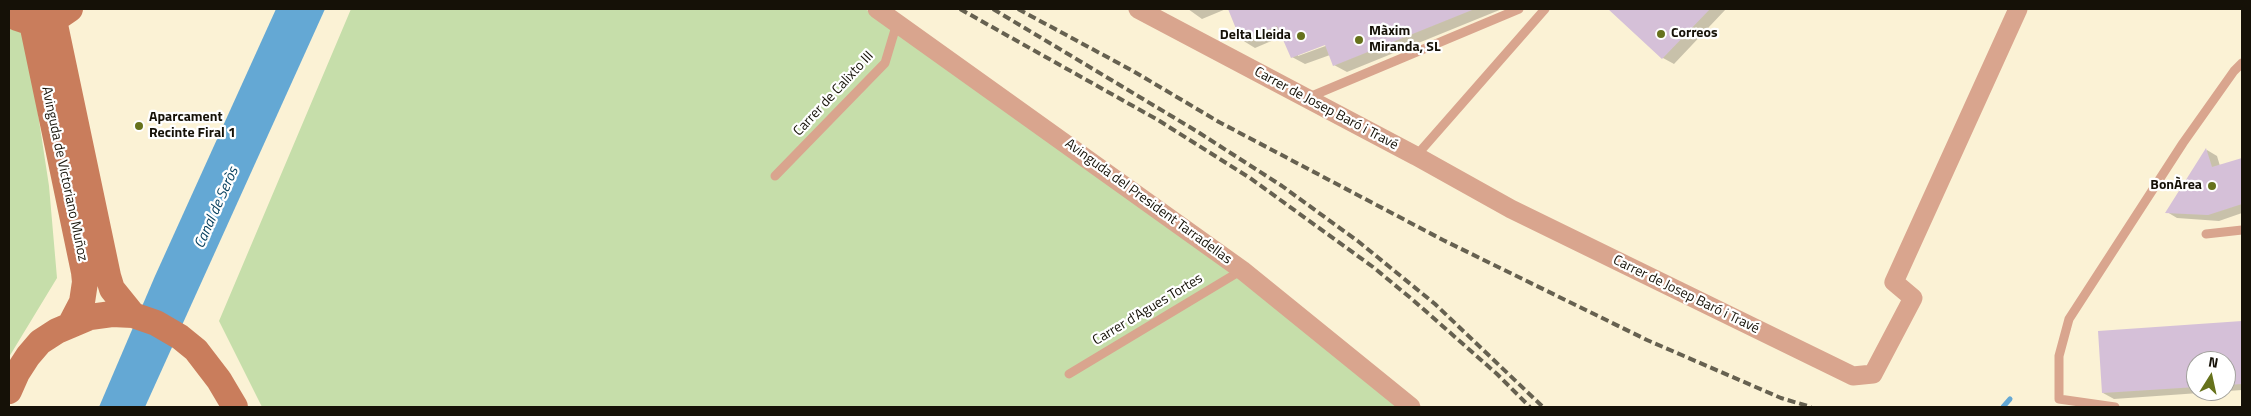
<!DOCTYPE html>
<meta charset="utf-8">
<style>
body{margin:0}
#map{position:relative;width:2251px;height:416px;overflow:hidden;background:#fbf2d5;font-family:"Titillium Web",sans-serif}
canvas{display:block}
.frame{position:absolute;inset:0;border:10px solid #151107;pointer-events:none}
.north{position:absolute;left:2186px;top:351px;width:50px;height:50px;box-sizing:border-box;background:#fff;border:1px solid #a1a09c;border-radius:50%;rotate:10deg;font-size:14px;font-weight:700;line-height:20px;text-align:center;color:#151107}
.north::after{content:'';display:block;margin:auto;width:18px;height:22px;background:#66721c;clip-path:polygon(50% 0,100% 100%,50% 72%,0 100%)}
</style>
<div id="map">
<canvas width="2251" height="416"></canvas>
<div class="frame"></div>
<div class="north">N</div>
</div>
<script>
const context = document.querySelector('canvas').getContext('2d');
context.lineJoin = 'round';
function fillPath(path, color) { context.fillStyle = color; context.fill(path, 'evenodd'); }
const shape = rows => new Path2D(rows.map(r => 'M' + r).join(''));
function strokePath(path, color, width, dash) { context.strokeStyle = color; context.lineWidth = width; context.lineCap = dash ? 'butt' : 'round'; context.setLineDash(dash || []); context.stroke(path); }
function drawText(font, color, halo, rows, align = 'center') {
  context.font = font + ' "Titillium Web",sans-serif'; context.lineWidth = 4.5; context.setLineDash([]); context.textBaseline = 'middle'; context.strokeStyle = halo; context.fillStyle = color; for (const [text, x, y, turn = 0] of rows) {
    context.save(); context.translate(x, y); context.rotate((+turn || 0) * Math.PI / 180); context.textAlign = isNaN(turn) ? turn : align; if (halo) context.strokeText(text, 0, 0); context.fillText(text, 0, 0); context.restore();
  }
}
const green = shape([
 [9,9,22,9,49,186,57,278,9,357],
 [351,9,865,9,933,53,1245,279,1397,407,262,407,219,321]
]);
const water = shape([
 [276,9,325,9,145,407,99,407,155,276]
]);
const shadow = shape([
 [1188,9,1226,9,1202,19],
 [1229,9,1502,9,1347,72,1334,65,1330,55,1305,64,1292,57,1283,36,1255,48,1242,40],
 [1330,42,1331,44,1298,56,1298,54],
 [1610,9,1726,9,1674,64,1663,58],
 [2207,150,2217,156,2220,166,2242,159,2242,213,2219,221,2177,218,2167,212],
 [2242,323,2242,390,2114,399,2103,393,2099,332],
 [2196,361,2226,361,2226,391,2196,391]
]);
const stream = shape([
 [2003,407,2010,399]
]);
const building = shape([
 [1228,9,1472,9,1472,10,1333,66,1325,45,1291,58,1277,26,1241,41],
 [1608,9,1710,9,1662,59],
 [2206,148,2212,167,2242,158,2242,204,2208,215,2165,213],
 [2242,321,2242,384,2226,385,2226,361,2196,361,2196,387,2102,393,2098,331]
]);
const service = shape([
 [1307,98,1519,9],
 [1416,156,1545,9],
 [775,176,885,63,897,23],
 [2206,234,2242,230],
 [1069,374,1242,270],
 [2115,407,2059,399,2059,356,2069,319,2183,143,2234,71,2242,63]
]);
const minor = shape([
 [877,9,1242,270,1411,407],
 [1138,9,1416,156,1511,209,1853,376,1873,374,1913,298,1894,282,2018,9]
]);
const secondary = shape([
 [9,11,17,18,32,23,43,23,54,20,70,9],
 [54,20,108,276,112,289,133,315],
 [32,23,84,272,85,282,82,302,70,325],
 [9,391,17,373,28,356,40,342,57,331,90,317,112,314,133,315,156,323,180,337,196,350,219,380,235,407]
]);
const rail = shape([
 [960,9,1158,120,1250,178,1373,267,1413,300,1497,374,1530,407],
 [993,9,1198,132,1282,186,1359,242,1435,304,1543,407],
 [1018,9,1133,71,1219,122,1443,240,1647,340,1781,398,1811,407]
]);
const markers = [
 [1661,34,5,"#66721c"],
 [1301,36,5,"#66721c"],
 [1359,40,5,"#66721c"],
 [139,126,5,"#66721c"],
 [2212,186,5,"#66721c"]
];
const poiNames = [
 ["Màxim",1369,32],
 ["Miranda, SL",1369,48],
 ["Correos",1671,34],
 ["Delta Lleida",1291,36,"right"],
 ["Aparcament",149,118],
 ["Recinte Firal 1",149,134],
 ["BonÀrea",2202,186,"right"]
];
const streetNames = [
 ["Carrer de Calixto III",834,94,-47],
 ["Carrer de Josep Baró i Travé",1326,109,28],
 ["Avinguda de Victoriano Muñoz",64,174,78],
 ["Avinguda del President Tarradellas",1148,202,36],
 ["Carrer de Josep Baró i Travé",1686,295,26],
 ["Carrer d'Agues Tortes",1148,310,-31]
];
const waterNames = [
 ["Canal de Seròs",217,208,-66]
];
fillPath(green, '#c6deaa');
fillPath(water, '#64a8d4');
fillPath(shadow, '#0003');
strokePath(stream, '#64a8d4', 5);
fillPath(building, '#d5c0d8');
strokePath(service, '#d9a58e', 9);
strokePath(minor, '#d9a58e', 19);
strokePath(secondary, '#c97d5c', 26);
strokePath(rail, '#666150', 4, [8, 4]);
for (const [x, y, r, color] of markers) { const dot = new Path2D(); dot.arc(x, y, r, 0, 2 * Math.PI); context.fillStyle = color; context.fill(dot); strokePath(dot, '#fff', 2); }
drawText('bold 14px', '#151107', '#fff', poiNames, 'left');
drawText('14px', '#151107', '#fff', streetNames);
drawText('italic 15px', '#094260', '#fff', waterNames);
</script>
